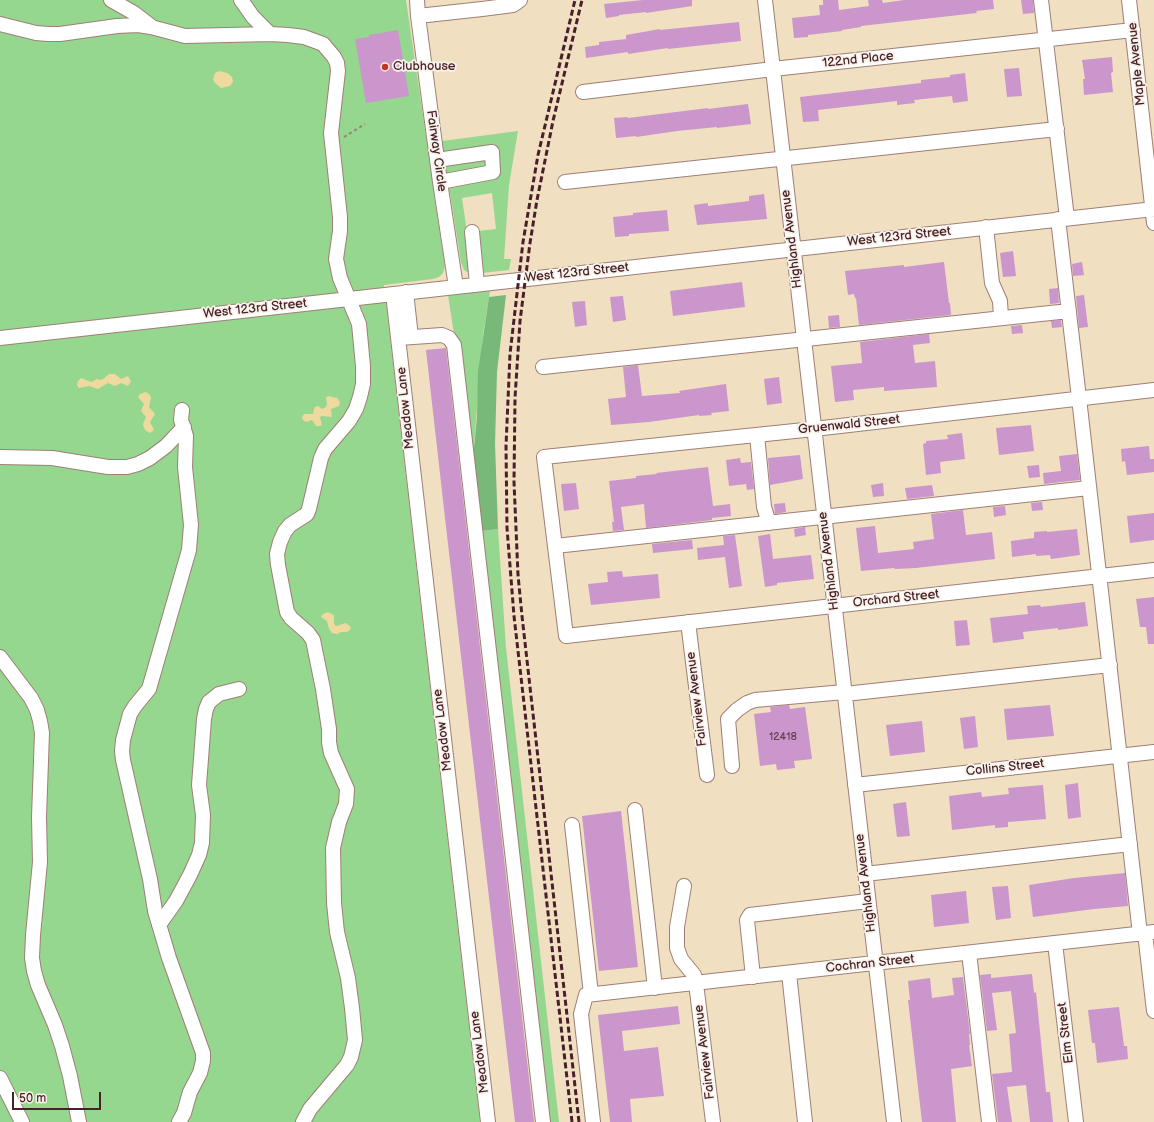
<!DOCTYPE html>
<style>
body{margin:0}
#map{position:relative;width:1154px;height:1122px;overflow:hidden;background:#f1dfc1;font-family:"Balsamiq Sans",sans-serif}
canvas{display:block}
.scale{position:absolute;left:12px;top:1092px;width:89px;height:18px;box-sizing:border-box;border:2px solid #4a1f2b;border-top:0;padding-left:5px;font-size:12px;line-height:14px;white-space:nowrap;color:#4a1f2b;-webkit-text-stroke:3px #f7f3e8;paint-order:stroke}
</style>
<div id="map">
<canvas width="1154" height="1122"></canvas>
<div class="scale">50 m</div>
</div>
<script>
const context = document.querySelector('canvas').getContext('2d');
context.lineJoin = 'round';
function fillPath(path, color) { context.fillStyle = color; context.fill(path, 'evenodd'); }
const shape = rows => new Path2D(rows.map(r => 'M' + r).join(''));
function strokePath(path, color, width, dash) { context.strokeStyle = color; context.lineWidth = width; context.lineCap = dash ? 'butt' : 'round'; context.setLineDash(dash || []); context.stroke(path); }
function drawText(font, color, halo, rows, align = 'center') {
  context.font = font + ' "Balsamiq Sans",sans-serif'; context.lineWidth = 3.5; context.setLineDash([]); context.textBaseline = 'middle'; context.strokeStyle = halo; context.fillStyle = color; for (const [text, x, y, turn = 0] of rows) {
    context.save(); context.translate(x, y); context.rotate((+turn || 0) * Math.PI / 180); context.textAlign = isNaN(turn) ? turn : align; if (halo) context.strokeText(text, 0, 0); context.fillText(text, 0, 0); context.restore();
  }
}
const green = shape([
 [0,0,406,0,427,143,518,131,509,185,504,259,511,259,509,270,482,273,478,231,496,229,492,193,462,198,471,260,470,274,464,270,461,262,450,193,434,195,445,266,443,273,439,277,433,279,384,285,480,1122,0,1122],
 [490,291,483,335,473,458,448,295],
 [498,529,506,648,559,1122,548,1122,482,531]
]);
const forest = shape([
 [506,295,497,372,495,444,498,529,482,531,473,458,477,417,478,372,489,297]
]);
const sand = shape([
 [219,71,227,73,232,77,233,82,230,86,221,88,214,82,213,79,215,73],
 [109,374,115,374,121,379,128,376,131,381,128,386,121,383,115,386,108,383,98,389,89,386,79,388,77,385,78,381,81,378,91,382,97,379,100,380,103,379],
 [146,392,150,395,151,398,149,407,155,414,150,422,154,430,150,433,146,431,144,428,143,424,146,417,141,411,144,404,138,397,140,394],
 [328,396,337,398,340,402,339,406,331,409,332,417,321,416,320,418,322,425,320,426,316,426,312,420,306,422,303,420,302,417,304,414,313,414,314,409,315,407,318,406,322,409,326,407,327,404,326,398],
 [328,612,334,615,334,624,336,626,346,623,351,627,350,630,347,632,341,632,337,634,332,633,329,629,327,621,321,617,323,614]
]);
const building = shape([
 [643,0,692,0,692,6,646,13,646,12,619,15,619,16,606,18,604,4],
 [823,0,838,0,839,10,869,6,868,0,882,0,883,3,904,0,993,0,994,9,976,11,977,13,861,26,861,27,842,30,842,31,808,35,808,37,794,38,792,18,820,15,819,5,823,5],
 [1021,0,1033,0,1034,13,1023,14],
 [739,22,741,41,668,49,668,48,628,54,628,52,586,58,585,47,599,45,599,42,626,39,626,35,660,29,660,30],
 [398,30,409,96,366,103,355,39,369,37,369,35],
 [1112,57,1113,72,1111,73,1113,92,1084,95,1083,79,1085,79,1082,60],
 [1019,68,1022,96,1007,97,1004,69],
 [965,73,968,101,953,103,952,96,914,100,915,103,897,105,897,101,818,110,819,121,803,122,800,97,921,83,921,80,950,77,950,75],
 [748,104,751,124,717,128,717,127,677,131,636,137,636,136,616,138,614,118,627,117,628,118,708,108,708,109],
 [764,194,767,219,697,225,694,205,708,203,708,206,749,201,749,196],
 [667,210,669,231,629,234,629,236,615,237,613,217,633,215,633,213],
 [1013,251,1016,276,1003,277,1000,253],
 [944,262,949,303,950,303,951,315,859,325,856,298,855,298,854,294,848,295,845,271,904,265,904,267],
 [1082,262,1084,275,1073,276,1072,264],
 [742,282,745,307,673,316,670,291],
 [1058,288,1059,303,1050,304,1049,289],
 [1084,295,1088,327,1079,328,1076,296],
 [623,296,626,320,613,322,610,297],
 [585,301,587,325,575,327,572,302],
 [839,315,840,327,829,328,828,316],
 [1061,320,1062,327,1052,328,1051,321],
 [1022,325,1023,333,1012,334,1011,326],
 [929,334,930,343,913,345,915,363,935,361,937,387,884,391,884,387,853,390,854,400,835,402,831,366,862,363,860,342],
 [446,348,534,1122,515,1122,445,518,426,350],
 [638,365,642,396,680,393,679,391,726,384,729,411,711,413,712,415,699,416,699,415,649,422,611,425,608,399,626,397,623,367],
 [779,377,782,403,767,405,764,379],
 [1031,425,1034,451,999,455,996,428],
 [962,433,965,459,940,462,941,473,926,475,923,444,926,443,926,441,948,439,947,435],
 [1149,446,1150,459,1154,459,1154,472,1127,475,1125,461,1122,462,1121,449],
 [1077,454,1080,480,1044,484,1043,473,1061,471,1059,456],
 [800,455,803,479,770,485,768,458],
 [740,458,741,463,751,462,754,489,747,490,746,484,729,486,726,460],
 [1039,465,1040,477,1029,478,1027,466],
 [708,467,713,506,730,504,731,516,712,518,712,520,646,528,644,504,621,507,624,530,613,531,612,522,614,522,609,481,636,478,636,476,657,474,656,473],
 [576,483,579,509,564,511,561,484],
 [883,483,884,496,873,497,871,485],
 [932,485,934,496,907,499,905,488],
 [1042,502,1043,510,1032,511,1031,503],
 [785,503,786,512,775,514,774,504],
 [1005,506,1006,515,994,517,993,507],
 [963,510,966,535,992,532,995,559,916,568,895,569,894,568,861,571,856,528,875,526,878,553,914,549,913,542,934,539,931,514],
 [1154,513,1154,540,1130,543,1127,516],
 [805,527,806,535,795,537,794,529],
 [1077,529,1080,555,1051,559,1050,555,1036,556,1036,554,1012,557,1011,541,1034,538,1034,532,1047,531,1047,532],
 [770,534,773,559,811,555,814,579,777,583,777,585,765,587,758,536],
 [735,535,742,586,729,588,725,557,698,560,697,548,724,545,723,536],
 [692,540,693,549,653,553,652,544],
 [622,571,623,577,658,574,660,598,591,605,588,584,608,582,607,572],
 [1154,597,1154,644,1148,644,1146,627,1140,627,1136,599],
 [1085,602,1088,626,1058,630,1058,628,1023,632,1024,639,993,643,990,618,1028,614,1027,606,1040,605,1041,607],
 [967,620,970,645,956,646,954,621],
 [789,705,790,709,805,707,812,759,794,761,795,768,777,770,776,764,760,766,754,714,771,712,770,707],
 [1050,705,1054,736,1007,740,1004,709],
 [975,716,978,747,964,749,960,718],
 [922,721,925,752,890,756,886,725],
 [1078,783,1081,817,1068,819,1065,785],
 [1043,785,1046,819,1008,822,1008,827,995,828,995,825,952,830,949,796,981,792,982,797,1009,794,1008,788],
 [906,802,910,836,897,837,893,804],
 [621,811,638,967,599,971,582,816],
 [1125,873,1128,906,1094,909,1033,917,1029,885,1074,878],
 [1008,886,1011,918,996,920,992,887],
 [966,891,969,923,934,927,931,895],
 [991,974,991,978,1032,974,1034,993,1036,992,1046,1092,1050,1092,1053,1122,1030,1122,1026,1085,1007,1087,1012,1122,998,1122,992,1074,1012,1072,1009,1034,1016,1033,1011,991,992,993,997,1030,987,1031,980,975],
 [963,977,970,1034,969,1034,970,1045,969,1045,972,1066,951,1069,956,1122,922,1122,908,1000,910,1000,908,981,930,978,932,998,954,995,952,978],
 [678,1006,680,1024,622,1031,624,1051,658,1047,664,1096,630,1099,632,1122,610,1122,598,1015],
 [1119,1007,1124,1046,1127,1046,1128,1059,1097,1063,1095,1043,1092,1043,1088,1010]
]);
const path = shape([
 [344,137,365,124]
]);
const minor = shape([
 [111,0,134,13,151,26],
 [241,0,253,17,270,34],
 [417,0,418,16,482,9,513,5,520,0],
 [765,0,894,1122],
 [1041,0,1067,218],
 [1129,0,1154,223],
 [418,16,440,182,456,287],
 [0,24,36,33,48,34,60,34,117,26,138,25,151,27,185,36,270,34,288,35,304,37,323,44,334,57,337,63,338,71,331,133,340,217,340,231,336,259,340,278,359,324,363,366,363,384,360,397,356,409,349,421,325,449,321,458,309,509,307,514,290,525,285,531,280,542,277,554,278,565,287,612,291,618,308,633,313,640,323,689,329,729,329,742,331,753,347,789,346,804,339,822,333,848,334,903,337,932,348,978,352,1008,355,1040,351,1057,347,1065,310,1109,303,1122],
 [583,92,773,69,1133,30],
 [437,160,492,152,493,172,440,182],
 [565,182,1057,129],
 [1058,219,1079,398,1140,934],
 [986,227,992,283,1000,301,1001,318],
 [472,232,477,284],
 [406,292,411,337],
 [393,294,488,1122],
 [0,338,1154,209],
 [399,338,442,335,449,338,454,345,543,1122],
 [543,367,1069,311],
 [1154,390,814,429,544,457,566,636,1154,570],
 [757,435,764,507,769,523],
 [0,457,52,458,108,467,127,467,138,464,150,458,166,446,184,427],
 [555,546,1089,488],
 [688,622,707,775],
 [0,657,31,698,37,710,40,721,42,733,39,817,40,862,33,935,32,958,34,971,38,985,55,1025,62,1046,70,1076,79,1122],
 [845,694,1110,665],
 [732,766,728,719,737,710,747,703,755,700,844,692],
 [855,785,1154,752],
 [635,810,655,988],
 [572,825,591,994],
 [865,874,1130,844],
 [684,886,677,927,677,948,681,959,694,975,696,983,713,1122],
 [159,925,176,901,190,875,199,855,202,843,203,815,199,785,204,719,206,709,209,702,219,694,239,689],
 [1145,933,1154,1011],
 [1055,943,1076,1122],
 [969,953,989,1122],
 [789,973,805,1122],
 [753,977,747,920,750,915,868,901],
 [0,1078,22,1122],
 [179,1122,184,1113,190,1092,200,1073,203,1061,203,1053,169,958,155,911,150,879,123,760,122,751,123,740,130,714,135,706,149,689,189,550,191,525,185,467,186,436,181,420,182,410],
 [593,1122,581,1014,586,995,1154,932]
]);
const rail = shape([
 [572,1122,514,616,507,528,506,446,510,354,523,242,538,155,575,0],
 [579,1122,522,616,518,575,514,482,515,398,520,321,530,243,537,200,553,121,582,0]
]);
const markers = [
 [385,67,4,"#c8321e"]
];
const numberNames = [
 ["12418",783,737]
];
const streetNames = [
 ["122nd Place",858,60,-6],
 ["Maple Avenue",1137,64,-96],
 ["Fairway Circle",436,151,82],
 ["West 123rd Street",899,237,-6],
 ["Highland Avenue",792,239,-97],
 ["West 123rd Street",577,273,-6],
 ["West 123rd Street",255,309,-6],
 ["Meadow Lane",406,408,-96],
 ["Gruenwald Street",849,425,-6],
 ["Highland Avenue",829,561,-97],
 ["Orchard Street",896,599,-6],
 ["Fairview Avenue",697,699,-97],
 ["Meadow Lane",443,730,-97],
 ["Collins Street",1005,768,-6],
 ["Highland Avenue",866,883,-97],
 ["Cochran Street",870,964,-6],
 ["Elm Street",1066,1033,-97],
 ["Meadow Lane",480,1052,-97],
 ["Fairview Avenue",705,1052,-97]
];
const poiNames = [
 ["Clubhouse",393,67]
];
fillPath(green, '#95d78e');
fillPath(forest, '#78b879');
fillPath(sand, '#eeda9e');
fillPath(building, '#cb96cc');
strokePath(minor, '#9e7f76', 16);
strokePath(path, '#9e7f76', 2, [3, 3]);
strokePath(minor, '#fff', 14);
strokePath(rail, '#4a1f2b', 3, [6, 3]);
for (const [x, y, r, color] of markers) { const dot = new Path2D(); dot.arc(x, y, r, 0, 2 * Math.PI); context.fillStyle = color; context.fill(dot); strokePath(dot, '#f7f3e8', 1.5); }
drawText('11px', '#6a3d53', null, numberNames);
drawText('13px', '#4a1f2b', '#f7f3e8', streetNames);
drawText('13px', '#4a1f2b', '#f7f3e8', poiNames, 'left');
</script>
